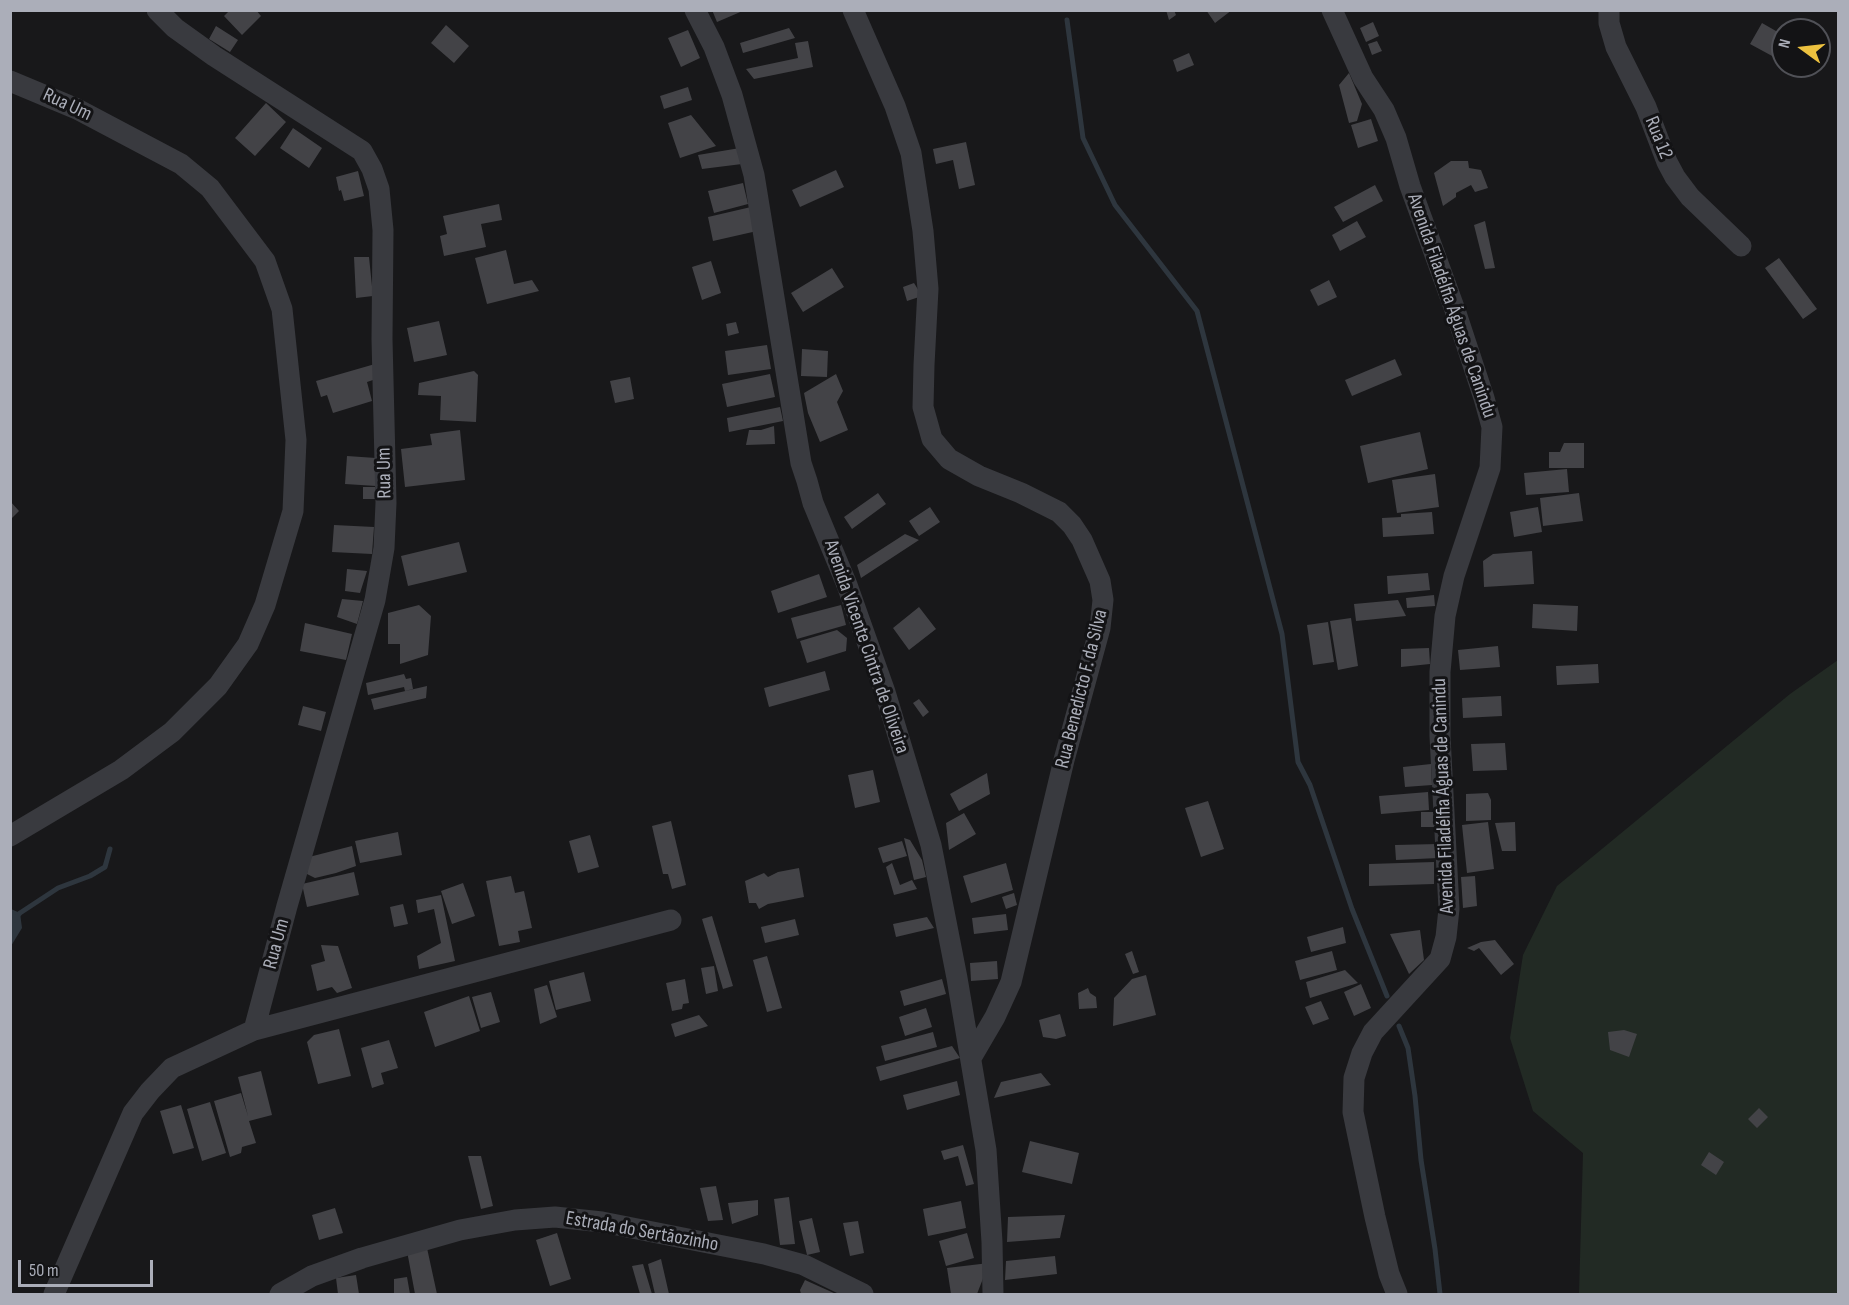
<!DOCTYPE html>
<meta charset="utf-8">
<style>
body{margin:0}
#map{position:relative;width:1849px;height:1305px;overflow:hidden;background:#18181a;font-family:"Sofia Sans Condensed",sans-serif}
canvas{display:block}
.frame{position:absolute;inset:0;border:12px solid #abaeb9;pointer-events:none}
.north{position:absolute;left:1771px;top:18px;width:60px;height:60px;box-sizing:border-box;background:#131315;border:2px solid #505157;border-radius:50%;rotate:285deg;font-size:16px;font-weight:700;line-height:24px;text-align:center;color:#abaeb9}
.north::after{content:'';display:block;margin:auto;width:21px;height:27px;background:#ecc13f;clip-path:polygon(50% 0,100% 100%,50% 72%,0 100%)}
.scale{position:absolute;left:18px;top:1260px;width:135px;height:27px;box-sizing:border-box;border:3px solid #abaeb9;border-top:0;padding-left:8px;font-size:18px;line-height:21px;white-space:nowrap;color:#abaeb9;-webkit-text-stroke:4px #131315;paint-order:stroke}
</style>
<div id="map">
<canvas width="1849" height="1305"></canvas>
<div class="frame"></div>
<div class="north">N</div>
<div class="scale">50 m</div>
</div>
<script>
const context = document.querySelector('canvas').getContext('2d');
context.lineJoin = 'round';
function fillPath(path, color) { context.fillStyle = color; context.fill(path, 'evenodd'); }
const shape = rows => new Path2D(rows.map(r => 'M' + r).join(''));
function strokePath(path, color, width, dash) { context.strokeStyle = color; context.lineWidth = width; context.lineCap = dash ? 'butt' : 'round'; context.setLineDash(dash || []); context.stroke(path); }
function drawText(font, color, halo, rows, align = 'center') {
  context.font = font + ' "Sofia Sans Condensed",sans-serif'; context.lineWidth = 6; context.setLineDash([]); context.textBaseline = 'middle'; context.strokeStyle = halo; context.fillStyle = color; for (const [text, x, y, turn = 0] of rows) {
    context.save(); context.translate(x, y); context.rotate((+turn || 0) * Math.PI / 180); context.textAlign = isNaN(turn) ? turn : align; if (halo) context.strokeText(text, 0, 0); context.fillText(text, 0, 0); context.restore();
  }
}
const green = shape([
 [1838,660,1838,1294,1579,1294,1583,1153,1533,1111,1510,1038,1523,955,1557,886,1790,694]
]);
const water = shape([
 [11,909,20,913,22,928,11,946]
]);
const stream = shape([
 [1067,20,1083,138,1115,205,1197,311,1282,634,1298,762,1310,785,1352,909,1387,996],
 [10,924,20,913,58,888,90,876,105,867,110,849],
 [1399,1026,1408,1048,1415,1096,1421,1160,1435,1249,1440,1294]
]);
const building = shape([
 [230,10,256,10,261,16,242,35,224,16],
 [712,10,745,10,717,22],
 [1166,10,1174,10,1176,15,1169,20],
 [1206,10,1232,10,1215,23],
 [1373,22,1379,36,1366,42,1360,28],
 [1762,23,1783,35,1783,41,1774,57,1750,44],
 [446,25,469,46,454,63,431,43],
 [216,26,238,40,230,52,209,39],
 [789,28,795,38,743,53,740,43],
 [688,30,700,58,681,67,668,38],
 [808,41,813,67,754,79,746,69,798,58,795,43],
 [1377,41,1382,51,1372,55,1368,44],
 [1189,53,1194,65,1177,72,1173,60],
 [1349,73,1362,104,1357,121,1349,123,1339,85],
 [688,87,692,100,664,109,660,96],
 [266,103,286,122,255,156,235,138],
 [691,115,716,146,680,158,668,123],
 [1371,119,1378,141,1358,148,1351,125],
 [293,128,322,148,309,168,280,148],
 [966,142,975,185,959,189,953,160,936,164,933,149],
 [740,148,742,164,702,169,698,155],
 [1451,161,1468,161,1469,168,1481,170,1488,188,1475,192,1471,185,1456,193,1456,197,1443,206,1434,173],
 [836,170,844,187,800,207,792,190],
 [358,171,364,196,344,201,341,190,339,191,336,177],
 [743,183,748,204,714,213,708,191],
 [1375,185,1383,201,1343,222,1334,207],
 [499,204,502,220,481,224,486,247,444,256,440,236,447,234,443,216],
 [751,207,757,231,713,241,708,217],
 [1357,221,1366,237,1340,251,1332,235],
 [1485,221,1495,268,1485,269,1474,225],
 [506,250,514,284,532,280,539,291,487,304,475,258],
 [354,257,369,257,373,296,356,298],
 [1779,258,1817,309,1803,319,1765,268],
 [711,261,721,293,702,300,692,267],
 [832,268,844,287,803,312,791,293],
 [1329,280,1337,297,1318,306,1310,290],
 [914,283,922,296,907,301,903,287],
 [439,321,447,355,414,362,407,328],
 [736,322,739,333,728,336,726,324],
 [767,345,771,369,728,375,725,351],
 [802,349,828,351,827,377,801,376],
 [1395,359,1402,375,1352,396,1345,380],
 [375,364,379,378,367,382,372,401,333,413,327,395,321,397,316,381],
 [474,371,478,375,476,422,440,420,441,396,418,395,419,383],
 [770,374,775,397,727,407,722,384],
 [836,374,843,391,837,402,848,430,820,442,808,413,804,393],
 [630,377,634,399,615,403,610,381],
 [780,407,783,421,729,432,727,418],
 [774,426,775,444,746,445,749,430,761,430],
 [460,430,465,480,405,487,401,449,432,445,430,434],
 [1420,432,1428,469,1368,483,1360,446],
 [1564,443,1584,443,1584,468,1549,468,1549,452,1560,452],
 [347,456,376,458,376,486,345,484],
 [1567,469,1569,492,1526,495,1524,473],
 [1435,474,1439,507,1397,513,1392,480],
 [363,487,375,487,378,499,363,499],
 [878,493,886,504,852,529,844,517],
 [1579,493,1583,521,1543,526,1540,498],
 [10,501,19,511,10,520],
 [930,507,940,522,919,536,909,521],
 [1538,507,1542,532,1514,537,1510,512],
 [1432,512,1434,534,1383,537,1382,518,1401,517,1401,514],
 [334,525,374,527,372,554,332,552],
 [905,534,919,540,861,578,857,565],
 [459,542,467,572,408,586,401,556],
 [1532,551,1534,584,1484,587,1483,561,1493,554],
 [347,569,367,571,360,593,345,591],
 [1428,573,1430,590,1388,594,1387,576],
 [819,574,827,597,778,613,771,591],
 [1434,595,1435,606,1407,608,1406,598],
 [342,599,363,601,357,624,337,617],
 [1398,600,1406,616,1356,621,1354,604],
 [1533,604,1578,606,1577,631,1532,628],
 [419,605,431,616,428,655,400,664,400,644,388,644,388,613],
 [841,605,846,625,797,639,791,618],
 [919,607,936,629,909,650,893,628],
 [1351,618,1358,666,1338,670,1330,621],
 [1328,622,1334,662,1313,665,1307,625],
 [305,623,352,634,346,660,300,651],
 [837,630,847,638,846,651,807,663,800,641],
 [1498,646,1500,667,1460,670,1458,650],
 [1429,648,1430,664,1401,667,1401,649],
 [1598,664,1599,683,1557,685,1556,666],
 [825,671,830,690,769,707,764,688],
 [404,674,406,679,411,678,413,689,405,691,404,687,368,695,366,683],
 [427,686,426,698,374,710,371,699],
 [1501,696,1502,716,1463,718,1462,698],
 [919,699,929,712,923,717,913,703],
 [303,706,326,712,321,731,298,725],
 [1505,743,1507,770,1473,771,1471,744],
 [1431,764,1432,785,1405,787,1403,767],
 [873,770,880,802,855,808,848,775],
 [987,773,990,794,959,811,950,794],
 [1428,792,1429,810,1381,814,1379,796],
 [1488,793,1491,800,1491,820,1466,821,1466,794],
 [1208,801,1224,849,1201,857,1185,808],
 [1421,812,1433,812,1434,827,1421,827],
 [964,813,976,834,949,850,946,823],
 [671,821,686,885,672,889,668,874,663,874,652,826],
 [1488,822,1494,869,1467,873,1462,825],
 [1515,822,1516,851,1502,851,1495,823],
 [398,832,402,855,360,863,355,841],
 [590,835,599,867,578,873,569,841],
 [904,838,910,840,922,860,926,877,914,880],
 [902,841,907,856,883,863,878,848],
 [1438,844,1438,858,1396,860,1395,845],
 [352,846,356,866,336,873,315,878,307,874,309,857],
 [1434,862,1434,884,1369,886,1369,864],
 [892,863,900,885,912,880,917,889,894,895,886,867],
 [1006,863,1013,890,971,903,963,876],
 [799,868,804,897,768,904,759,909,756,903,749,903,745,881,764,873,768,877,778,872],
 [354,872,359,895,307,907,302,884],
 [511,876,515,893,524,891,532,928,518,931,520,942,499,946,486,881],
 [1475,876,1477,906,1463,908,1461,877],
 [463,883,475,916,452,924,441,891],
 [1014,893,1017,905,1006,909,1002,897],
 [441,895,455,961,419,969,417,956,441,943,434,909,418,913,416,900],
 [403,904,408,924,394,927,390,907],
 [1006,914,1008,930,974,934,972,918],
 [712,916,733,986,723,989,702,919],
 [927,917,934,928,896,937,893,924],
 [795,919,799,935,765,943,761,927],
 [1343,927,1346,943,1311,952,1307,937],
 [1420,930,1424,960,1409,974,1390,934],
 [1495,940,1514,964,1501,975,1479,948,1474,951,1467,948,1481,942],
 [321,945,338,946,352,988,337,993,332,987,317,991,311,965,325,961],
 [1132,951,1139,972,1133,974,1125,954],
 [1332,951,1337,970,1300,980,1295,961],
 [767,956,782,1008,767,1012,753,960],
 [997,961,998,979,971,981,970,963],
 [714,966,718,991,706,994,701,968],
 [1345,970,1358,983,1310,998,1306,982],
 [584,972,591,1001,556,1010,549,981],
 [1146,975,1156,1015,1113,1026,1114,998,1132,979],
 [685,979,689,1003,683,1004,682,1009,672,1011,666,983],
 [942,979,946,994,904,1006,900,991],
 [1361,984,1371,1008,1354,1016,1344,992],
 [547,985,557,1017,540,1024,534,989],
 [1088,988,1090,993,1096,997,1097,1008,1079,1009,1078,993],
 [491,992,500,1022,481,1028,472,997],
 [469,996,480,1031,435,1047,424,1012],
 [1321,1001,1329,1019,1313,1025,1305,1007],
 [926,1008,932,1027,905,1036,899,1017],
 [1060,1014,1066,1036,1056,1039,1043,1037,1039,1020],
 [699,1015,708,1026,675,1037,671,1024],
 [339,1029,351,1076,318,1084,307,1042,314,1035],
 [1624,1030,1637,1034,1629,1057,1610,1050,1608,1032],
 [933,1032,937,1047,885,1061,881,1046],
 [389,1040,398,1068,381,1073,384,1084,372,1088,361,1048],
 [952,1046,960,1058,880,1081,876,1067],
 [261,1071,272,1115,249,1121,256,1143,242,1147,241,1153,230,1157,214,1101,241,1093,248,1116,238,1077],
 [1041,1073,1051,1085,994,1098,1001,1082],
 [957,1081,960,1095,907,1110,903,1095],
 [210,1102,226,1153,202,1161,187,1109],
 [181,1105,194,1148,173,1154,160,1111],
 [1759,1108,1768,1117,1757,1128,1748,1119],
 [1030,1141,1079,1153,1072,1184,1022,1172],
 [963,1145,974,1184,966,1186,958,1156,944,1160,941,1151],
 [1709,1152,1724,1162,1716,1175,1701,1165],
 [468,1156,481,1156,493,1206,481,1209],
 [716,1186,723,1220,708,1221,700,1188],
 [789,1197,795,1244,780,1245,774,1199],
 [758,1200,758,1215,732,1224,728,1203],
 [961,1201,966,1228,928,1236,923,1209],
 [335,1208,343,1233,319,1240,312,1215],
 [1065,1215,1060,1238,1007,1242,1008,1217],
 [812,1218,820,1252,807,1255,799,1221],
 [858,1221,864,1253,850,1256,843,1223],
 [557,1233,571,1279,550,1286,536,1240],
 [967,1233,974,1258,946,1266,939,1241],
 [427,1248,437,1294,415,1294,407,1251],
 [1055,1256,1057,1274,1005,1280,1006,1261],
 [661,1259,669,1294,655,1294,648,1264],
 [989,1263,977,1294,951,1294,947,1268],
 [643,1264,652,1294,640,1294,632,1266],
 [356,1275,359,1294,338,1294,336,1278],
 [407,1277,410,1294,394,1294,394,1279],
 [805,1280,836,1294,801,1294,800,1290]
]);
const street = shape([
 [157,10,175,28,214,56,362,151,372,169,379,189,383,230,382,339,386,503,384,548,375,600,287,906,254,1030],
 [695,10,714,47,732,95,754,175,801,463,807,481,813,503,847,585,885,692,931,845,957,978,986,1150,992,1242,993,1294],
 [853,10,895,106,911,153,923,231,928,289,924,365,923,407,932,439,949,459,979,476,1021,493,1059,512,1072,525,1082,540,1100,581,1103,600,1100,628,1064,760,1011,982,995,1017,971,1058],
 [1332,10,1363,78,1384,110,1396,138,1410,186,1455,310,1484,398,1492,427,1490,468,1454,576,1445,616,1440,672,1440,736,1449,909,1446,937,1440,959,1373,1032,1362,1053,1354,1078,1353,1112,1375,1217,1389,1274,1397,1294],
 [1609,10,1609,23,1616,47,1646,107,1667,162,1675,177,1690,197,1741,246],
 [10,81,77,109,181,164,210,188,265,261,282,309,296,440,293,511,265,605,248,644,218,686,172,732,121,770,10,836],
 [54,1294,133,1113,150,1091,172,1068,254,1030,671,920],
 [280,1294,312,1276,362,1258,460,1230,515,1220,555,1217,602,1222,764,1254,804,1265,863,1294]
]);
const streetNames = [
 ["Rua Um",67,105,25],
 ["Rua 12",1658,138,68],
 ["Avenida Filadélfia Águas de Canindu",1451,306,71],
 ["Rua Um",385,473,-91],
 ["Avenida Vicente Cintra de Oliveira",866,647,71],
 ["Rua Benedicto F. da Silva",1082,689,-76],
 ["Avenida Filadélfia Águas de Canindu",1444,796,-92],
 ["Rua Um",277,944,-75],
 ["Estrada do Sertãozinho",642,1232,10]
];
fillPath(green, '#222a24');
fillPath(water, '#2e363e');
strokePath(stream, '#2e363e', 5);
fillPath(building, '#434347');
strokePath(street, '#393a3f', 21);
drawText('20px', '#abaeb9', '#131315', streetNames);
</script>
